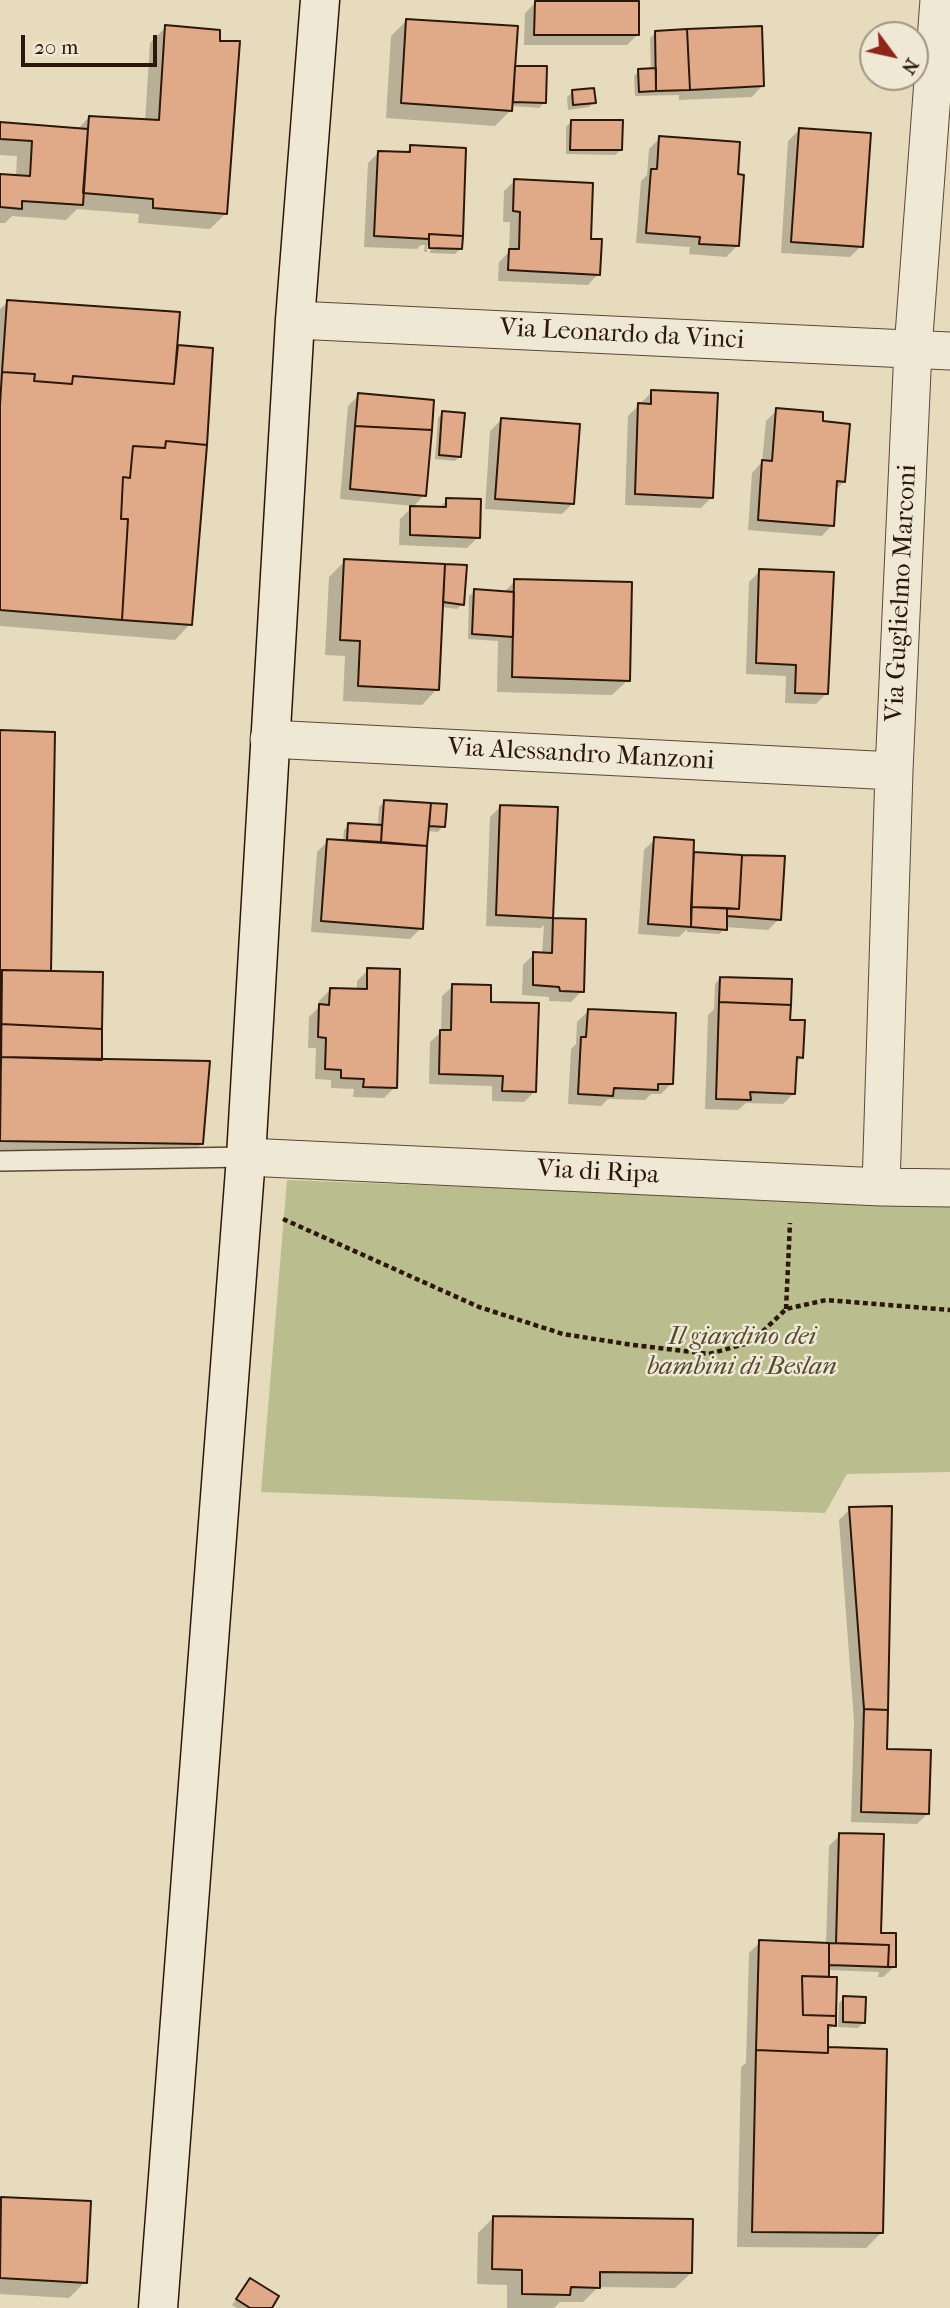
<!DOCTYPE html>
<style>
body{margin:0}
#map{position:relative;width:950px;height:2308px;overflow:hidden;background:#e7dbbd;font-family:"IM FELL French Canon",serif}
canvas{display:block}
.north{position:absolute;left:859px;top:21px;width:70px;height:70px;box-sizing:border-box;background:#efe8d4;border:2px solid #a19482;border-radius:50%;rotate:123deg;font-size:19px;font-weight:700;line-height:28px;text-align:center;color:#2d1708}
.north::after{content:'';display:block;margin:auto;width:24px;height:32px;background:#8f2418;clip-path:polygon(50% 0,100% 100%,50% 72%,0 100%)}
.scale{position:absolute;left:21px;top:35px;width:136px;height:32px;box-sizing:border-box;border:4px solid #2d1708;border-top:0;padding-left:9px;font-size:21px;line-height:24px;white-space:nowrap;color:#2d1708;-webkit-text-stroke:5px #efe8d4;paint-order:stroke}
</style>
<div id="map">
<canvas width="950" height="2308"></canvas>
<div class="north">N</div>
<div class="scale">20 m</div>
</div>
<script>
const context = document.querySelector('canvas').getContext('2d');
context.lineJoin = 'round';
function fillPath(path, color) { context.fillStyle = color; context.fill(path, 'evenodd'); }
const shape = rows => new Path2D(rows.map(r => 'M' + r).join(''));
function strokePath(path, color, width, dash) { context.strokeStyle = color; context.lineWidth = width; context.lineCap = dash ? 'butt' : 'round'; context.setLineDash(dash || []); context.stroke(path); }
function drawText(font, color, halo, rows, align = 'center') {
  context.font = font + ' "IM FELL French Canon",serif'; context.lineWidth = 5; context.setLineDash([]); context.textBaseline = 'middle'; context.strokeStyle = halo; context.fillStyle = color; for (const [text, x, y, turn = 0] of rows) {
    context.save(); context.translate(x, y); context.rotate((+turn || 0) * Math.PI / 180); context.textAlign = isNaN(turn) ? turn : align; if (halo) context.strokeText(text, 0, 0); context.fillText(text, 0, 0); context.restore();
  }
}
const green = shape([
 [287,1180,950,1205,950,1472,847,1474,825,1513,261,1492]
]);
const shadow = shape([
 [536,2,638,34,627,45,524,45,525,13],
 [406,21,513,68,545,102,539,108,511,106,511,110,495,126,386,118,391,36],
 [166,27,226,213,210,229,138,223,139,214,77,209,66,220,12,216,5,223,0,223,0,176,16,177,17,156,0,155,0,124,77,130,89,117,145,121,150,43],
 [655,33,762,86,752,97,679,100,679,95,635,96,634,76,639,71,651,70,650,38],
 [573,92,594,102,589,107,568,110,567,97],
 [572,121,621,150,615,155,566,154,566,127],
 [799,130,861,246,850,257,781,253,788,141],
 [660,138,736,176,737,246,726,257,689,254,690,247,636,243,641,181,647,175,649,149],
 [411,147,461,248,455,254,430,253,431,245,427,245,427,252,424,252,425,245,421,245,417,249,364,247,368,163,379,152,405,154],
 [515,180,589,241,598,274,588,285,498,281,499,262,509,252,510,222,503,222,504,191],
 [8,302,176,347,211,349,190,624,175,640,0,626,0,309],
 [652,392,712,497,701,508,625,505,628,416],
 [359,395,424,495,412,508,438,509,447,500,478,537,467,548,399,545,400,519,413,506,340,499,348,406],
 [777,410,821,423,844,481,835,491,832,525,822,536,748,530,752,473,762,462,766,421],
 [443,413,460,456,455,461,435,459,438,418],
 [501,420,573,503,562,514,485,509,490,431],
 [345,561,462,604,457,609,441,607,437,689,422,705,343,701,345,656,325,655,329,577],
 [760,571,827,693,816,704,785,703,786,676,746,674,749,582],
 [515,581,628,680,612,695,497,692,498,641,468,639,469,596,475,591,503,593],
 [0,732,49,973,101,974,100,1062,202,1143,186,1159,0,1156],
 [384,802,445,806,443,826,438,832,427,831,421,928,410,939,311,932,317,852,328,841,343,842,344,830,349,825,378,826,379,807],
 [501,806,556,809,552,922,554,920,582,991,571,1002,549,1001,549,997,522,995,523,965,534,954,542,954,544,925,541,928,486,926,490,817],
 [655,839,692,854,783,858,779,919,768,930,725,927,720,934,687,932,687,929,679,937,638,934,644,850],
 [368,970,395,1087,384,1098,353,1097,354,1089,331,1088,331,1080,315,1079,316,1048,308,1048,309,1017,319,1007,319,1001,330,990,357,991,357,981],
 [720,978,788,1021,802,1057,795,1064,794,1093,783,1104,746,1103,738,1110,705,1109,708,1015,714,1009,715,984],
 [453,986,489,1004,535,1091,524,1102,492,1101,492,1086,429,1084,430,1042,441,1032,442,996],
 [588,1011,672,1083,661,1094,651,1094,645,1100,608,1099,601,1106,568,1104,571,1049,576,1044,577,1022],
 [850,1509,885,1751,928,1813,917,1824,851,1822,854,1721,839,1520],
 [840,1835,879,1935,894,1935,894,1967,883,1977,878,1977,879,1972,827,1970,834,2025,826,2033,826,2052,882,2232,866,2248,737,2247,741,2067,746,2063,749,1953,760,1942,826,1944,829,1846],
 [844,1998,863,2023,858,2028,838,2027,839,2003],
 [2,2199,85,2282,69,2298,0,2294,0,2201],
 [494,2217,691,2273,675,2288,598,2287,583,2302,560,2302,554,2308,507,2308,507,2285,477,2284,478,2233],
 [250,2280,270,2308,237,2308,232,2305]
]);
const building = shape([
 [535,1,639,1,639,35,534,35,535,1],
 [406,19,518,26,512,111,401,103,406,19],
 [165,25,220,30,220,41,240,41,227,214,153,208,153,199,83,193,89,116,159,120,165,25],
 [762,26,764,86,690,90,687,29,762,26],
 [687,29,690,90,656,91,655,31,687,29],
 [515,66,547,66,546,103,513,102,515,66],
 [656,68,656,91,639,92,638,69,656,68],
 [594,88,596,103,573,105,572,90,594,88],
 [571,120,623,120,622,150,570,150,571,120],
 [0,122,88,129,83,205,22,201,22,209,0,207,0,174,30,176,32,141,0,139,0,122],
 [799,128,871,133,863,247,791,242,799,128],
 [659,136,740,142,738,174,744,175,739,246,699,244,700,237,646,233,651,169,657,169,659,136],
 [410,145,466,148,463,236,429,234,429,239,374,236,378,151,410,152,410,145],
 [514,179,593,183,591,239,602,239,600,275,508,270,509,249,519,249,520,212,513,211,514,179],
 [429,234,463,236,462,249,429,248,429,234],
 [7,300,180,312,174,384,73,376,72,384,34,381,35,374,2,372,7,300],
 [178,345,213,348,207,445,166,441,165,448,133,446,130,478,123,477,121,519,128,519,122,620,0,610,0,405,2,372,35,374,34,381,72,384,73,376,174,384,178,345],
 [651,390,718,393,713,498,635,494,638,403,651,404,651,390],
 [358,393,434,400,432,430,355,426,358,393],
 [776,408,823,412,823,421,850,424,845,482,837,481,834,526,758,520,762,460,772,461,776,408],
 [442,411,465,413,461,457,439,455,442,411],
 [501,418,580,424,574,504,495,499,501,418],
 [355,426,432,430,426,496,350,489,355,426],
 [166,441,207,445,192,625,122,620,128,519,121,519,123,477,130,478,133,446,165,448,166,441],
 [446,498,481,499,480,538,410,535,410,506,446,507,446,498],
 [344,559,445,564,439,690,358,686,360,641,340,640,344,559],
 [445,564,467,565,464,605,443,602,445,564],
 [759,569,834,572,828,694,795,693,796,665,756,663,759,569],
 [514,579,632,582,630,681,512,677,514,579],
 [474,589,514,592,513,637,472,634,474,589],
 [0,730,55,732,51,971,0,970,0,730],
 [384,800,431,803,427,846,381,842,384,800],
 [431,803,447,804,445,827,429,826,431,803],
 [500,805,558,807,553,918,496,915,500,805],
 [348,823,382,825,381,842,347,840,348,823],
 [654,837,694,840,691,927,648,924,654,837],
 [327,839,427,846,423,929,321,921,327,839],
 [694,852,742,855,739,909,691,907,694,852],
 [742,855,785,856,781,920,727,916,727,908,739,909,742,855],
 [691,907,727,908,727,930,691,927,691,907],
 [553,918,586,919,584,992,560,991,559,987,533,985,533,952,552,953,553,918],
 [367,968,400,969,397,1088,363,1087,364,1079,341,1078,341,1070,325,1069,326,1038,318,1037,319,1004,329,1005,330,988,367,989,367,968],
 [0,970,2,970,1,1067,0,1067,0,970],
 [2,970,103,972,102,1029,1,1024,2,970],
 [720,977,792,979,791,1005,719,1002,720,977],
 [452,984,491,985,491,1002,539,1003,536,1092,502,1091,503,1076,439,1074,440,1030,451,1030,452,984],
 [719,1002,791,1005,790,1020,805,1020,803,1058,797,1057,795,1094,750,1092,751,1100,716,1099,719,1002],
 [588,1009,676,1013,673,1084,658,1084,658,1090,614,1088,613,1096,578,1094,581,1037,586,1037,588,1009],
 [1,1024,102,1029,102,1060,1,1057,1,1024],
 [1,1057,210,1061,203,1144,0,1141,1,1057],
 [892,1506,888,1710,864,1709,849,1507,892,1506],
 [864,1709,888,1710,887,1749,931,1750,929,1814,861,1812,864,1709],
 [839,1833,884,1834,881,1933,896,1933,896,1967,888,1967,889,1945,836,1943,839,1833],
 [759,1940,829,1943,829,1977,802,1976,803,2015,836,2016,836,2026,828,2025,828,2053,756,2050,759,1940],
 [829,1943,889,1945,888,1967,829,1965,829,1943],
 [802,1976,837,1977,836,2016,803,2015,802,1976],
 [843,1996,866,1997,865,2023,843,2022,843,1996],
 [828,2047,887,2049,883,2233,752,2232,756,2050,828,2053,828,2047],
 [1,2197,91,2201,87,2283,0,2278,1,2197],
 [493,2216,693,2219,692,2273,600,2272,600,2288,571,2287,570,2295,522,2294,522,2270,492,2269,493,2216],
 [250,2278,279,2296,272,2308,250,2308,236,2299,250,2278]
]);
const path = shape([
 [283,1219,479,1307,563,1334,633,1345,709,1354,752,1342,786,1309,826,1300,950,1310],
 [786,1309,790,1223]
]);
const lane = shape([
 [0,1161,246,1157]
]);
const street = shape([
 [295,320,950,351],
 [269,739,894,771],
 [246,1157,881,1187,950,1188],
 [881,1187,894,771,913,349,939,0]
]);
const secondary = shape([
 [158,2308,246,1157,295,320,320,0]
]);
const streetNames = [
 ["Via Leonardo da Vinci",622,335,3],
 ["Via Guglielmo Marconi",902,593,-87],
 ["Via Alessandro Manzoni",581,755,3],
 ["Via di Ripa",598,1173,3]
];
const parkNames = [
 ["Il giardino dei",742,1338],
 ["bambini di Beslan",742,1368]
];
fillPath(green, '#babe8e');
fillPath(shadow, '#0003');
fillPath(building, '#e0aa89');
strokePath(building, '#2d1708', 2);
strokePath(lane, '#5c4835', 22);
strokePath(street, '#5c4835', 39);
strokePath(secondary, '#2d1708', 41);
strokePath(path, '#2d1708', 4.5, [5, 3.5]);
strokePath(lane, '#efe8d4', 19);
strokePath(street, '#efe8d4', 37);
strokePath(secondary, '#efe8d4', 38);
drawText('26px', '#2d1708', '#efe8d4', streetNames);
drawText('italic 26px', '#574930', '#efe8d4', parkNames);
</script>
